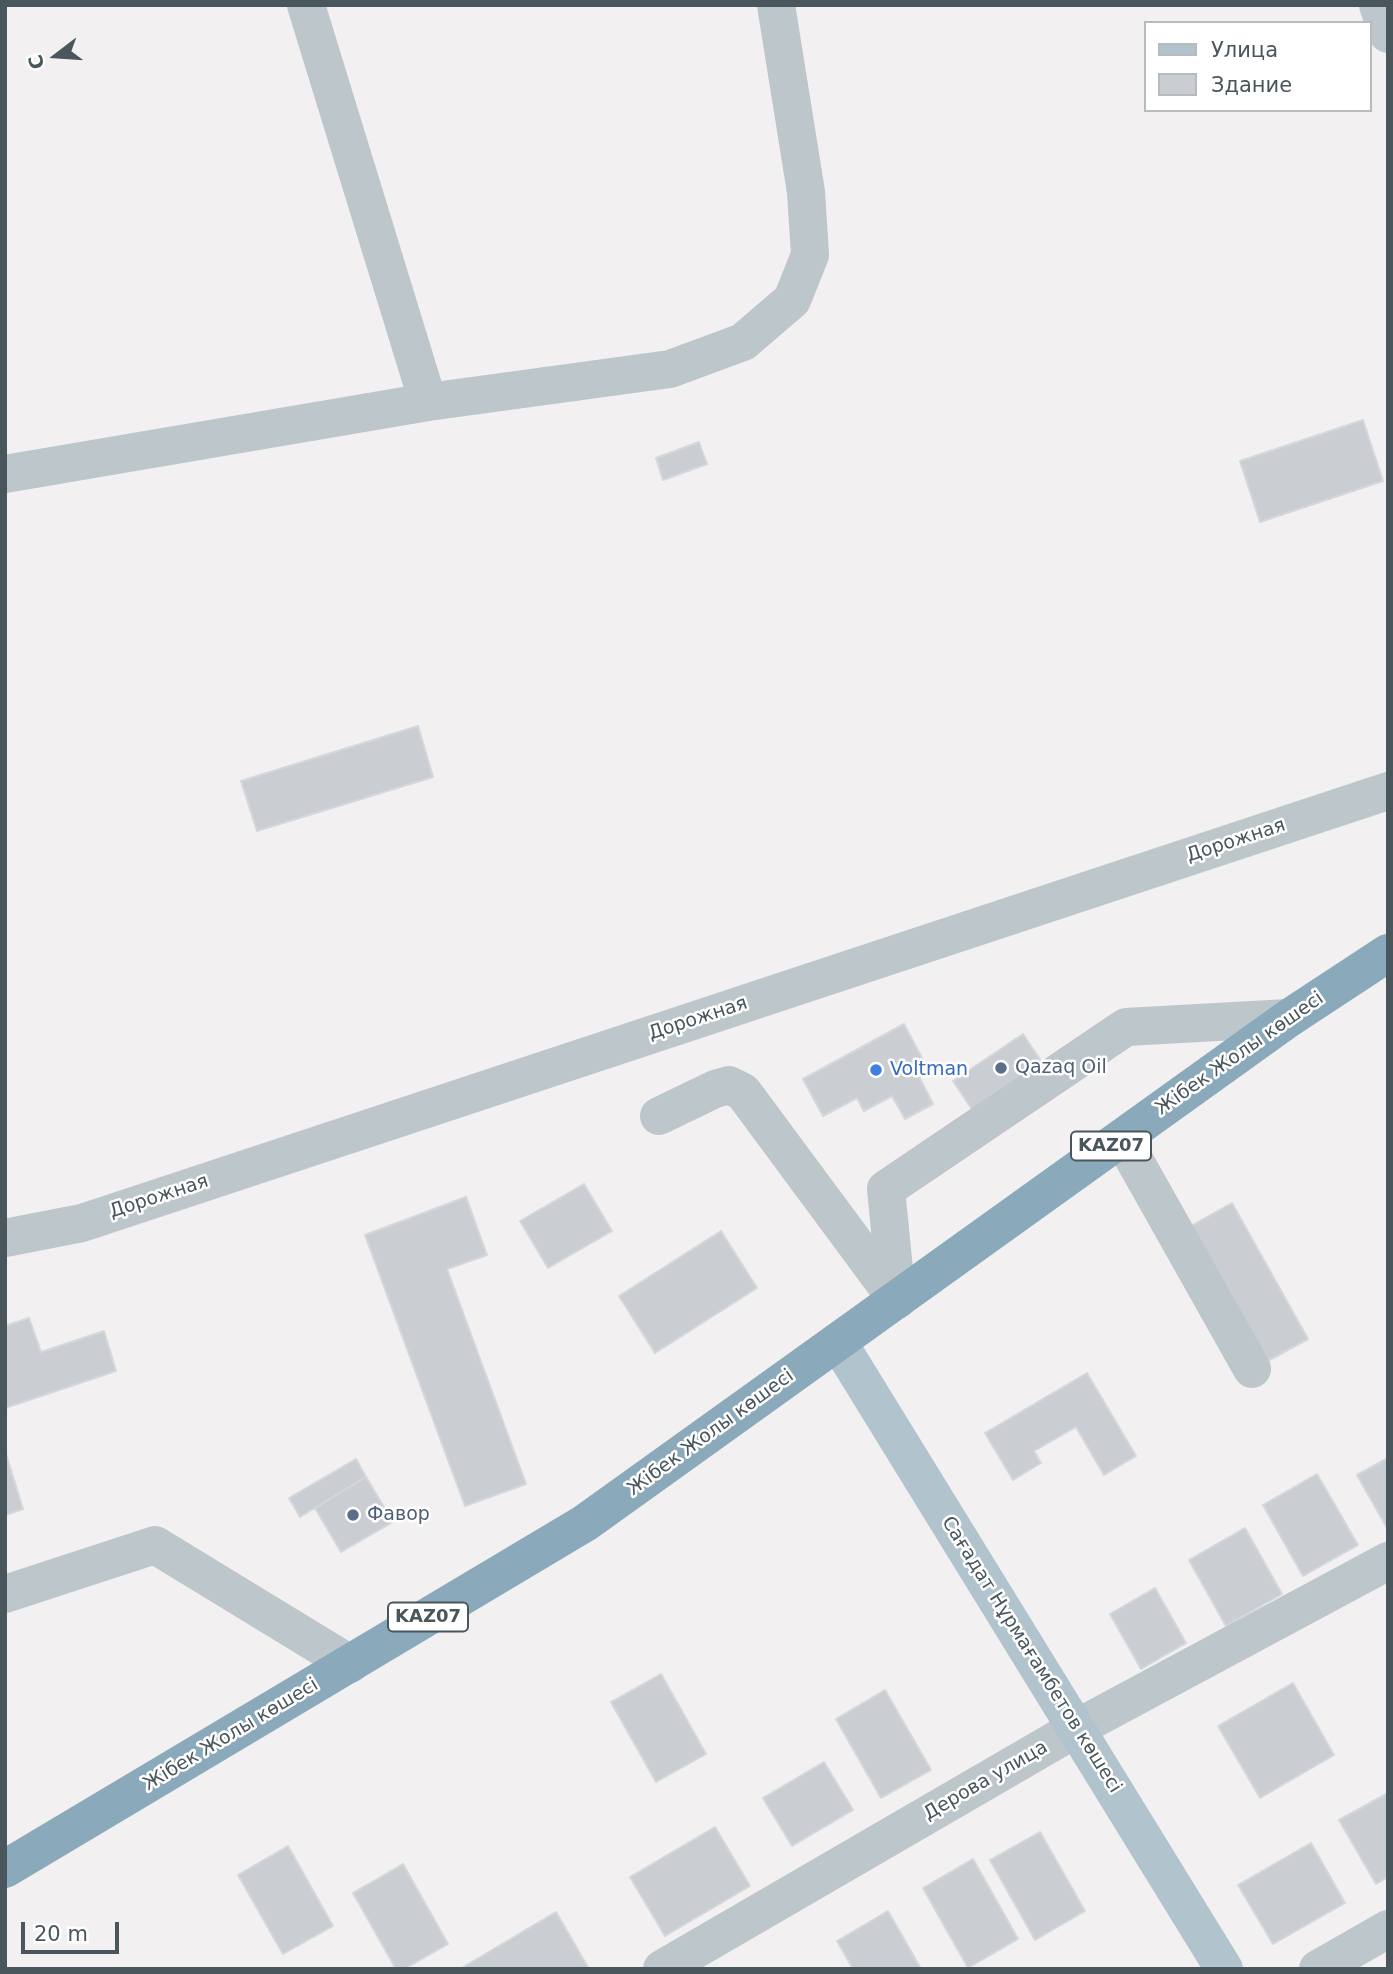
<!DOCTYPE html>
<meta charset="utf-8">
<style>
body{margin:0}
#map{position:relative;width:1393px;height:1974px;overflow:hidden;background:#f2f0f0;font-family:"DejaVu Sans",sans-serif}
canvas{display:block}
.frame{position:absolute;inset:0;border:7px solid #49565c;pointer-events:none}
.legend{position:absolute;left:1144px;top:21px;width:228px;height:91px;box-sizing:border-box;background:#fff;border:2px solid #b6bbbe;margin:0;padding:9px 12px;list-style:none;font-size:21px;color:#49565c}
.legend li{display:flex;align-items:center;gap:14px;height:35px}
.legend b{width:35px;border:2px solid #b6bbbe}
.north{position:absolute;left:21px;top:21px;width:70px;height:70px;-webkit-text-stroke:5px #fff;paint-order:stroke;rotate:253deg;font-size:19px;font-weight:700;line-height:28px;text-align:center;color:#49565c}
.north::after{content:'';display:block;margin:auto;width:24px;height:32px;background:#49565c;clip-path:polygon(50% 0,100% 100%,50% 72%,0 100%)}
.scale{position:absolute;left:21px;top:1922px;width:98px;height:32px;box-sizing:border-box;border:4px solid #49565c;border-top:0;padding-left:9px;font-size:21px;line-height:24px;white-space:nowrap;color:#49565c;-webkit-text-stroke:5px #fff;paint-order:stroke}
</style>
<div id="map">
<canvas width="1393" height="1974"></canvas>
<div class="frame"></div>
<ul class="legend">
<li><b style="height:9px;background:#b1c3cd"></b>Улица</li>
<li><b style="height:19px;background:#caced2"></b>Здание</li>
</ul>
<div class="north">С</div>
<div class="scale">20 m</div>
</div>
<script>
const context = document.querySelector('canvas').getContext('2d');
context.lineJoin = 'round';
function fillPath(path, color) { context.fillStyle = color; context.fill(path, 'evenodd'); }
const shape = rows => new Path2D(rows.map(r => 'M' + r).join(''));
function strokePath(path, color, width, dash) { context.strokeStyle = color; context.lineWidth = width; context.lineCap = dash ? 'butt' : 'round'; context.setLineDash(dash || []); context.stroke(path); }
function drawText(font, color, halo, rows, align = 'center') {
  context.font = font + ' "DejaVu Sans",sans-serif'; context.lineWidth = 5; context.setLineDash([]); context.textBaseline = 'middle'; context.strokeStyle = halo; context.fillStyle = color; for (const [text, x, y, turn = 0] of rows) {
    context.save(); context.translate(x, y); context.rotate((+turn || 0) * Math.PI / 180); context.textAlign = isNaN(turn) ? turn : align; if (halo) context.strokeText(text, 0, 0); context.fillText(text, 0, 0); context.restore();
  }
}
const building = shape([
 [1363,420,1383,481,1260,522,1240,461,1363,420],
 [699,442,707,464,663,480,656,458,699,442],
 [418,726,433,777,257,831,241,781,418,726],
 [904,1024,922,1058,912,1063,933,1104,905,1119,892,1096,864,1111,857,1098,823,1116,803,1079,904,1024],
 [1023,1034,1049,1073,979,1120,953,1081,1023,1034],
 [584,1184,612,1231,548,1268,520,1221,584,1184],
 [466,1197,487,1255,447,1269,526,1484,465,1506,365,1235,466,1197],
 [1232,1203,1308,1339,1264,1363,1189,1227,1232,1203],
 [721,1231,757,1288,655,1353,619,1296,721,1231],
 [29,1318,41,1352,104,1331,116,1371,5,1408,5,1326,29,1318],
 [1087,1373,1136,1456,1104,1475,1076,1427,1034,1451,1041,1463,1013,1480,985,1433,1087,1373],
 [5,1451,23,1509,5,1515,5,1451],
 [1388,1458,1388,1528,1387,1528,1357,1475,1388,1458],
 [356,1459,366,1477,300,1517,289,1498,356,1459],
 [1317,1474,1358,1545,1303,1576,1263,1505,1317,1474],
 [366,1477,393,1522,341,1552,315,1508,366,1477],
 [1245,1528,1282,1594,1226,1626,1189,1560,1245,1528],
 [1155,1588,1186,1643,1141,1669,1110,1614,1155,1588],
 [661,1674,706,1754,656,1782,611,1702,661,1674],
 [1293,1683,1334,1755,1260,1798,1218,1726,1293,1683],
 [885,1690,931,1770,881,1798,836,1719,885,1690],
 [824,1762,853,1810,792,1846,763,1798,824,1762],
 [1388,1793,1388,1877,1376,1884,1339,1820,1388,1793],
 [715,1827,750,1886,665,1936,630,1877,715,1827],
 [1040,1832,1085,1911,1035,1940,990,1860,1040,1832],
 [1311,1843,1345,1903,1273,1944,1238,1885,1311,1843],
 [288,1846,333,1926,283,1954,238,1875,288,1846],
 [973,1859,1018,1939,968,1968,923,1888,973,1859],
 [403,1864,448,1944,404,1969,396,1969,353,1893,403,1864],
 [888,1911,921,1969,853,1969,837,1941,888,1911],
 [556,1912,589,1969,460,1969,556,1912]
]);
const minor = shape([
 [306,5,428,402],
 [1378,5,1388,34],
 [5,474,428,402,670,369,743,342,792,300,810,255,806,192,776,5],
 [659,1116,715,1089,729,1085,743,1092,897,1300],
 [1122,1138,1252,1369],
 [5,1238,82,1223,1388,791],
 [897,1300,886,1189,1126,1027,1289,1018],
 [5,1594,155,1545,350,1664],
 [662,1969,1077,1728,1388,1561],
 [1318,1969,1388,1929]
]);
const major = shape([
 [838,1342,1224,1969]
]);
const highway = shape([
 [5,1869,585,1523,1289,1018,1388,953]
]);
const markers = [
 [1001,1068,7,"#5c6f8a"],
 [876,1070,7,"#3f7fe0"],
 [353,1515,7,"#5c6f8a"]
];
const shields = [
 [1111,1146,80],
 [428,1617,80]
];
const shieldNames = [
 ["KAZ07",1111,1146],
 ["KAZ07",428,1617]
];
const streetNames = [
 ["Дорожная",1236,841,-18],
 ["Дорожная",698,1019,-18],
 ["Жібек Жолы көшесі",1240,1054,-35],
 ["Дорожная",159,1197,-18],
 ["Жібек Жолы көшесі",711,1433,-36],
 ["Сағадат Нұрмағамбетов көшесі",1031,1655,58],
 ["Жібек Жолы көшесі",231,1735,-31],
 ["Дерова улица",986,1781,-30]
];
const serviceNames = [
 ["Qazaq Oil",1015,1068],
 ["Фавор",367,1515]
];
const shopNames = [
 ["Voltman",890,1070]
];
fillPath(building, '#caced2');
strokePath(building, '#d4d7db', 2);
strokePath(minor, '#bcc6cb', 38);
strokePath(major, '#b1c3cd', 38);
strokePath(highway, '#8aaabb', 38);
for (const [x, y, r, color] of markers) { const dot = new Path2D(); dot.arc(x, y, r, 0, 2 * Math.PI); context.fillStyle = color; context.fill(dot); strokePath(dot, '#fff', 2.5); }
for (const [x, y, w] of shields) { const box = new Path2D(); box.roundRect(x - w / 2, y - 14.5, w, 29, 5); context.fillStyle = '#fff'; context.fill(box); strokePath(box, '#49565c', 2); }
drawText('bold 18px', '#49565c', null, shieldNames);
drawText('19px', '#49565c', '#fff', streetNames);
drawText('19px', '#4e5e75', '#fff', serviceNames, 'left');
drawText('19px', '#366cbe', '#fff', shopNames, 'left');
</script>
